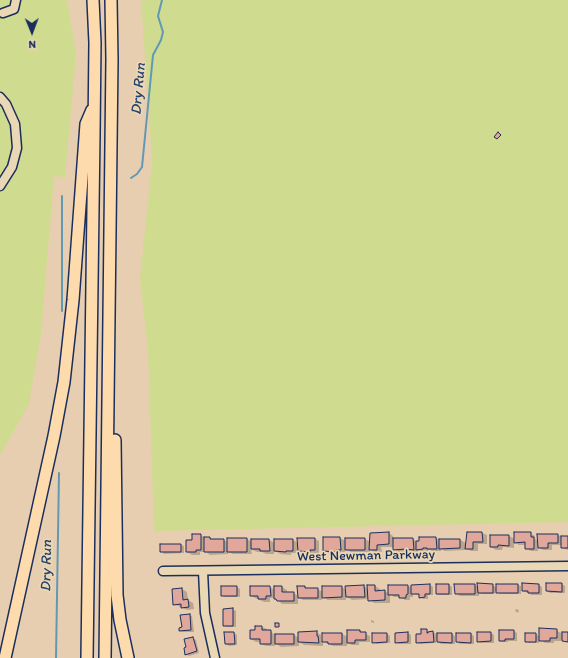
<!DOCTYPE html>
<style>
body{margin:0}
#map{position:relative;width:568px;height:658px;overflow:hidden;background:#e8ceb0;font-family:Itim,sans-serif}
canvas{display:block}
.north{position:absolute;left:12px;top:12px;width:40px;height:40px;-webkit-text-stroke:3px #ead8b5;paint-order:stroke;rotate:179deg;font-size:11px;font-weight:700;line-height:16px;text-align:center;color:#1b2f5e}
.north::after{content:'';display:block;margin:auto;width:14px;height:18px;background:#1b2f5e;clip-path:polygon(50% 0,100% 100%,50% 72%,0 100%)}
</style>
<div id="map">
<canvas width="568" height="658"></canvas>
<div class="north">N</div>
</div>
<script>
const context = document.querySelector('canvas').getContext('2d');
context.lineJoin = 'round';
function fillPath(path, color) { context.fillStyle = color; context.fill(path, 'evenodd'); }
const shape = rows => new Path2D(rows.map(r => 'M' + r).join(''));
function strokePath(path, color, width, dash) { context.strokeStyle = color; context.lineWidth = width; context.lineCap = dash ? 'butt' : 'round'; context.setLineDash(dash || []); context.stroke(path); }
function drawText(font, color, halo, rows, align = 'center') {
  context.font = font + ' Itim,sans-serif'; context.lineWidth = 3.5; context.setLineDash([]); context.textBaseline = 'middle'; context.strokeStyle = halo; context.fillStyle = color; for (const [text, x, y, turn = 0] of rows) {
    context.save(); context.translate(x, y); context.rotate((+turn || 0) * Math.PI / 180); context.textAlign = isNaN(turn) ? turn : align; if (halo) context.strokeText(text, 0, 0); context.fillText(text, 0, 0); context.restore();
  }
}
const green = shape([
 [0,0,67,0,76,54,65,177,54,176,41,334,29,404,0,455],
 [141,0,568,0,568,522,154,531,148,351,140,278,152,162]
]);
const shadow = shape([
 [0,9,3,10,5,18,0,19],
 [389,533,393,536,393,539,413,539,418,542,436,538,439,540,460,540,466,543,468,533,482,533,487,535,487,544,478,544,478,551,471,551,465,548,465,550,445,551,441,549,441,551,433,551,430,550,428,550,428,552,422,552,418,550,418,552,399,552,394,549,394,547,381,547,382,552,375,552,370,549,370,552,351,552,345,549,345,552,341,552,341,554,329,553,324,550,324,538,340,538,346,541,365,539,371,542],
 [530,533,535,536,535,539,539,541,558,535,562,537,568,537,568,550,562,548,562,545,552,545,552,550,543,550,538,547,538,551,531,551,526,548,526,545,519,545,514,542,514,548,503,547,502,550,496,550,491,547,509,536,515,539],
 [200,535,206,538,210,538,213,540,223,540,228,542,247,539,252,542,252,540,269,540,275,543,293,540,298,543,315,539,319,541,319,553,315,553,315,554,303,553,298,550,298,553,291,553,291,555,280,554,274,550,274,554,266,554,262,552,257,552,251,549,252,554,233,554,228,552,228,554,210,555,206,552,200,552,200,555,192,555,187,552,193,541],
 [181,545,184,546,184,553,164,554,162,552],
 [562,584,565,586,565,593,550,593,547,591],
 [430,585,433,587,433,595,428,595,428,599,423,599,420,597,420,595,413,594,413,597,410,597,410,600,405,600,400,597,394,597,390,594,390,603,374,603,369,599,352,600,346,596,346,600,328,600,322,597,322,600,303,600,298,597,298,604,282,604,276,598,270,598,270,602,264,602,251,596,270,587,275,590,282,587,287,590,287,593,293,593,299,596,305,587,308,589,317,589,323,592,341,587,347,590,364,586,368,589,375,586,380,589,380,591,385,591,389,594,408,586,412,588],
 [449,585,452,587,452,595,440,595,437,594],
 [474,585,479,587,492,585,497,588,518,585,521,586,521,594,500,594,495,591,495,594,482,594,479,593,479,596,460,596,456,593],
 [539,585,542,587,542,595,532,595,523,591],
 [237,587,240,589,240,597,225,597,222,595],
 [182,589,187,592,188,600,193,603,194,609,187,610,174,604],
 [232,609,236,611,236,627,227,627,224,626],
 [516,609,519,610,518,613,515,611],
 [189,615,192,616,194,632,183,632,180,631,183,628],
 [371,620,374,621,374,623,371,622],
 [256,627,262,627,267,629,267,631,270,631,275,635,294,635,299,638,316,632,321,635,321,641,342,634,348,637,360,631,370,636,370,642,359,642,359,645,352,645,347,642,347,646,333,646,323,641,323,646,304,645,299,642,299,646,281,647,275,643,275,646,266,646,261,644,261,642,256,642,251,639,256,631],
 [426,630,429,632,433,632,438,635,452,634,455,636,455,644,441,644,436,641,436,643,420,644,417,642],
 [556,630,561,633,568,633,568,642,561,640,561,641,554,641,554,643,545,643,539,639,539,643,529,643,526,641,536,634,540,637],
 [514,631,517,633,517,641,508,641,508,642,503,642,500,641],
 [234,633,237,635,237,645,229,646,226,644],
 [408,633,411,635,411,644,399,644,396,642],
 [491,633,494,635,494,643,481,643,478,642],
 [387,634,390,636,390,643,376,644,373,642],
 [457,634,471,634,474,636,474,644,460,644,457,642],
 [193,638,196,640,199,653,189,656,186,654]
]);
const stream = shape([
 [131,178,137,174,142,167,153,55,161,40,163,32,158,16,162,0],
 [62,311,62,196],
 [56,658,59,473]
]);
const building = shape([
 [498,132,501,135,497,139,494,137,498,132],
 [389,532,389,544,377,545,377,550,369,550,370,533,389,532],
 [467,532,482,532,483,542,473,542,473,549,465,549,467,532],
 [514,532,531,532,531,537,534,537,534,549,525,549,525,542,514,543,514,532],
 [192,534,201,534,201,550,196,550,196,552,186,552,186,540,192,540,192,534],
 [537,534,558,534,558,543,548,543,548,548,538,548,537,534],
 [490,535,509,535,509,546,498,545,498,547,490,547,490,535],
 [561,536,568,536,568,548,561,548,561,536],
 [204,537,210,537,210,539,224,539,224,552,204,552,204,537],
 [323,537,340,537,341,550,336,550,336,552,323,551,323,537],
 [419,537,436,537,437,549,427,549,427,548,423,548,423,549,416,550,416,541,419,541,419,537],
 [227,538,247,538,247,552,227,552,227,538],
 [297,538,315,538,315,550,310,550,310,552,298,551,297,538],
 [345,538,365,538,365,550,345,550,345,538],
 [393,538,413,538,414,550,406,549,393,550,393,538],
 [251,539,269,539,270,551,260,551,260,549,251,549,251,539],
 [274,539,293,539,293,551,286,551,286,552,274,551,274,539],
 [439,539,460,539,460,548,439,549,439,539],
 [160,544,181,544,181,552,160,552,160,544],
 [477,583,493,584,493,593,478,593,477,583],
 [522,583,539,584,539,593,528,593,528,591,522,591,522,583],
 [546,583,562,583,562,592,546,591,546,583],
 [430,584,430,594,425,594,425,597,419,598,419,594,411,594,411,585,430,584],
 [436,584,449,584,449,594,436,594,436,584],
 [454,584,475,584,475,594,455,594,454,584],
 [496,584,518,584,518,593,496,593,496,584],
 [364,585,365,597,346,597,345,586,364,585],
 [367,585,375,585,375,591,385,590,385,600,368,601,367,585],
 [388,585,408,585,408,594,406,595,406,598,399,598,399,595,388,595,388,585],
 [221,586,237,586,237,596,221,596,221,586],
 [250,586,270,586,271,596,266,596,266,599,258,599,258,596,250,596,250,586],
 [274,586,282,586,282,592,294,592,294,601,277,601,276,599,274,599,274,586],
 [297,586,305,586,305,588,318,588,318,598,298,598,297,586],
 [322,586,342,586,342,597,322,598,322,586],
 [182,588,183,600,188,599,189,607,181,608,181,604,173,605,172,589,182,588],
 [233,608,233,626,223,626,223,609,233,608],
 [190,614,191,630,179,631,179,628,182,627,180,615,190,614],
 [275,623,279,623,279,627,275,627,275,623],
 [255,626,262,626,262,630,271,630,271,644,260,644,260,639,250,639,250,630,255,630,255,626],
 [539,628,557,629,557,638,550,638,550,641,539,641,539,628],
 [421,629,427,629,427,633,428,633,428,632,433,631,434,642,416,643,416,634,421,634,421,629],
 [347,630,360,630,360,632,366,632,366,640,355,640,355,643,347,643,347,630],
 [499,630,514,630,514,639,505,639,505,641,499,641,499,630],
 [317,631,317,636,318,636,319,643,298,642,298,632,317,631],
 [224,632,234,632,235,644,225,644,224,632],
 [408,632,408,642,395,643,395,633,408,632],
 [477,632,491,632,491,641,477,642,477,632],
 [562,632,568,632,568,642,562,641,562,632],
 [322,633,342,633,342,644,328,644,328,642,322,642,322,633],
 [372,633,387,633,387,642,372,643,372,633],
 [437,633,452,633,452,643,437,642,437,633],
 [456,633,471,633,471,643,456,642,456,633],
 [525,633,536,633,536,642,525,642,525,633],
 [275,634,294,634,294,644,275,644,275,634],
 [193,637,197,651,185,655,184,648,186,647,184,639,193,637]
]);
const minor = shape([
 [3,13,14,9,16,0],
 [0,97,6,104,15,124,17,148,12,167,0,186],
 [163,571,568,566],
 [203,571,205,613,215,658]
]);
const highway = shape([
 [115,440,117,595,120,620,128,658],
 [5,658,54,436,64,382,73,300,86,124,92,110],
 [87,658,94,133,95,43,93,0],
 [105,658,112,59,111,0]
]);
const streetNames = [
 ["West Newman Parkway",366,556,-1]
];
const waterNames = [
 ["Dry Run",139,89,-85],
 ["Dry Run",47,566,-89]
];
fillPath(green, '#cfdb8e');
fillPath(shadow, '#0003');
strokePath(stream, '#6199b4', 2);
fillPath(building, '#e0a79a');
strokePath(building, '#1b2f5e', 1);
strokePath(minor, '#1b2f5e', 11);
strokePath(highway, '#1b2f5e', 14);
strokePath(minor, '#ead8b5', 8);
strokePath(highway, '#fedbac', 11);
drawText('14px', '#1b2f5e', '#ead8b5', streetNames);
drawText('italic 15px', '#27416c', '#ead8b5', waterNames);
</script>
